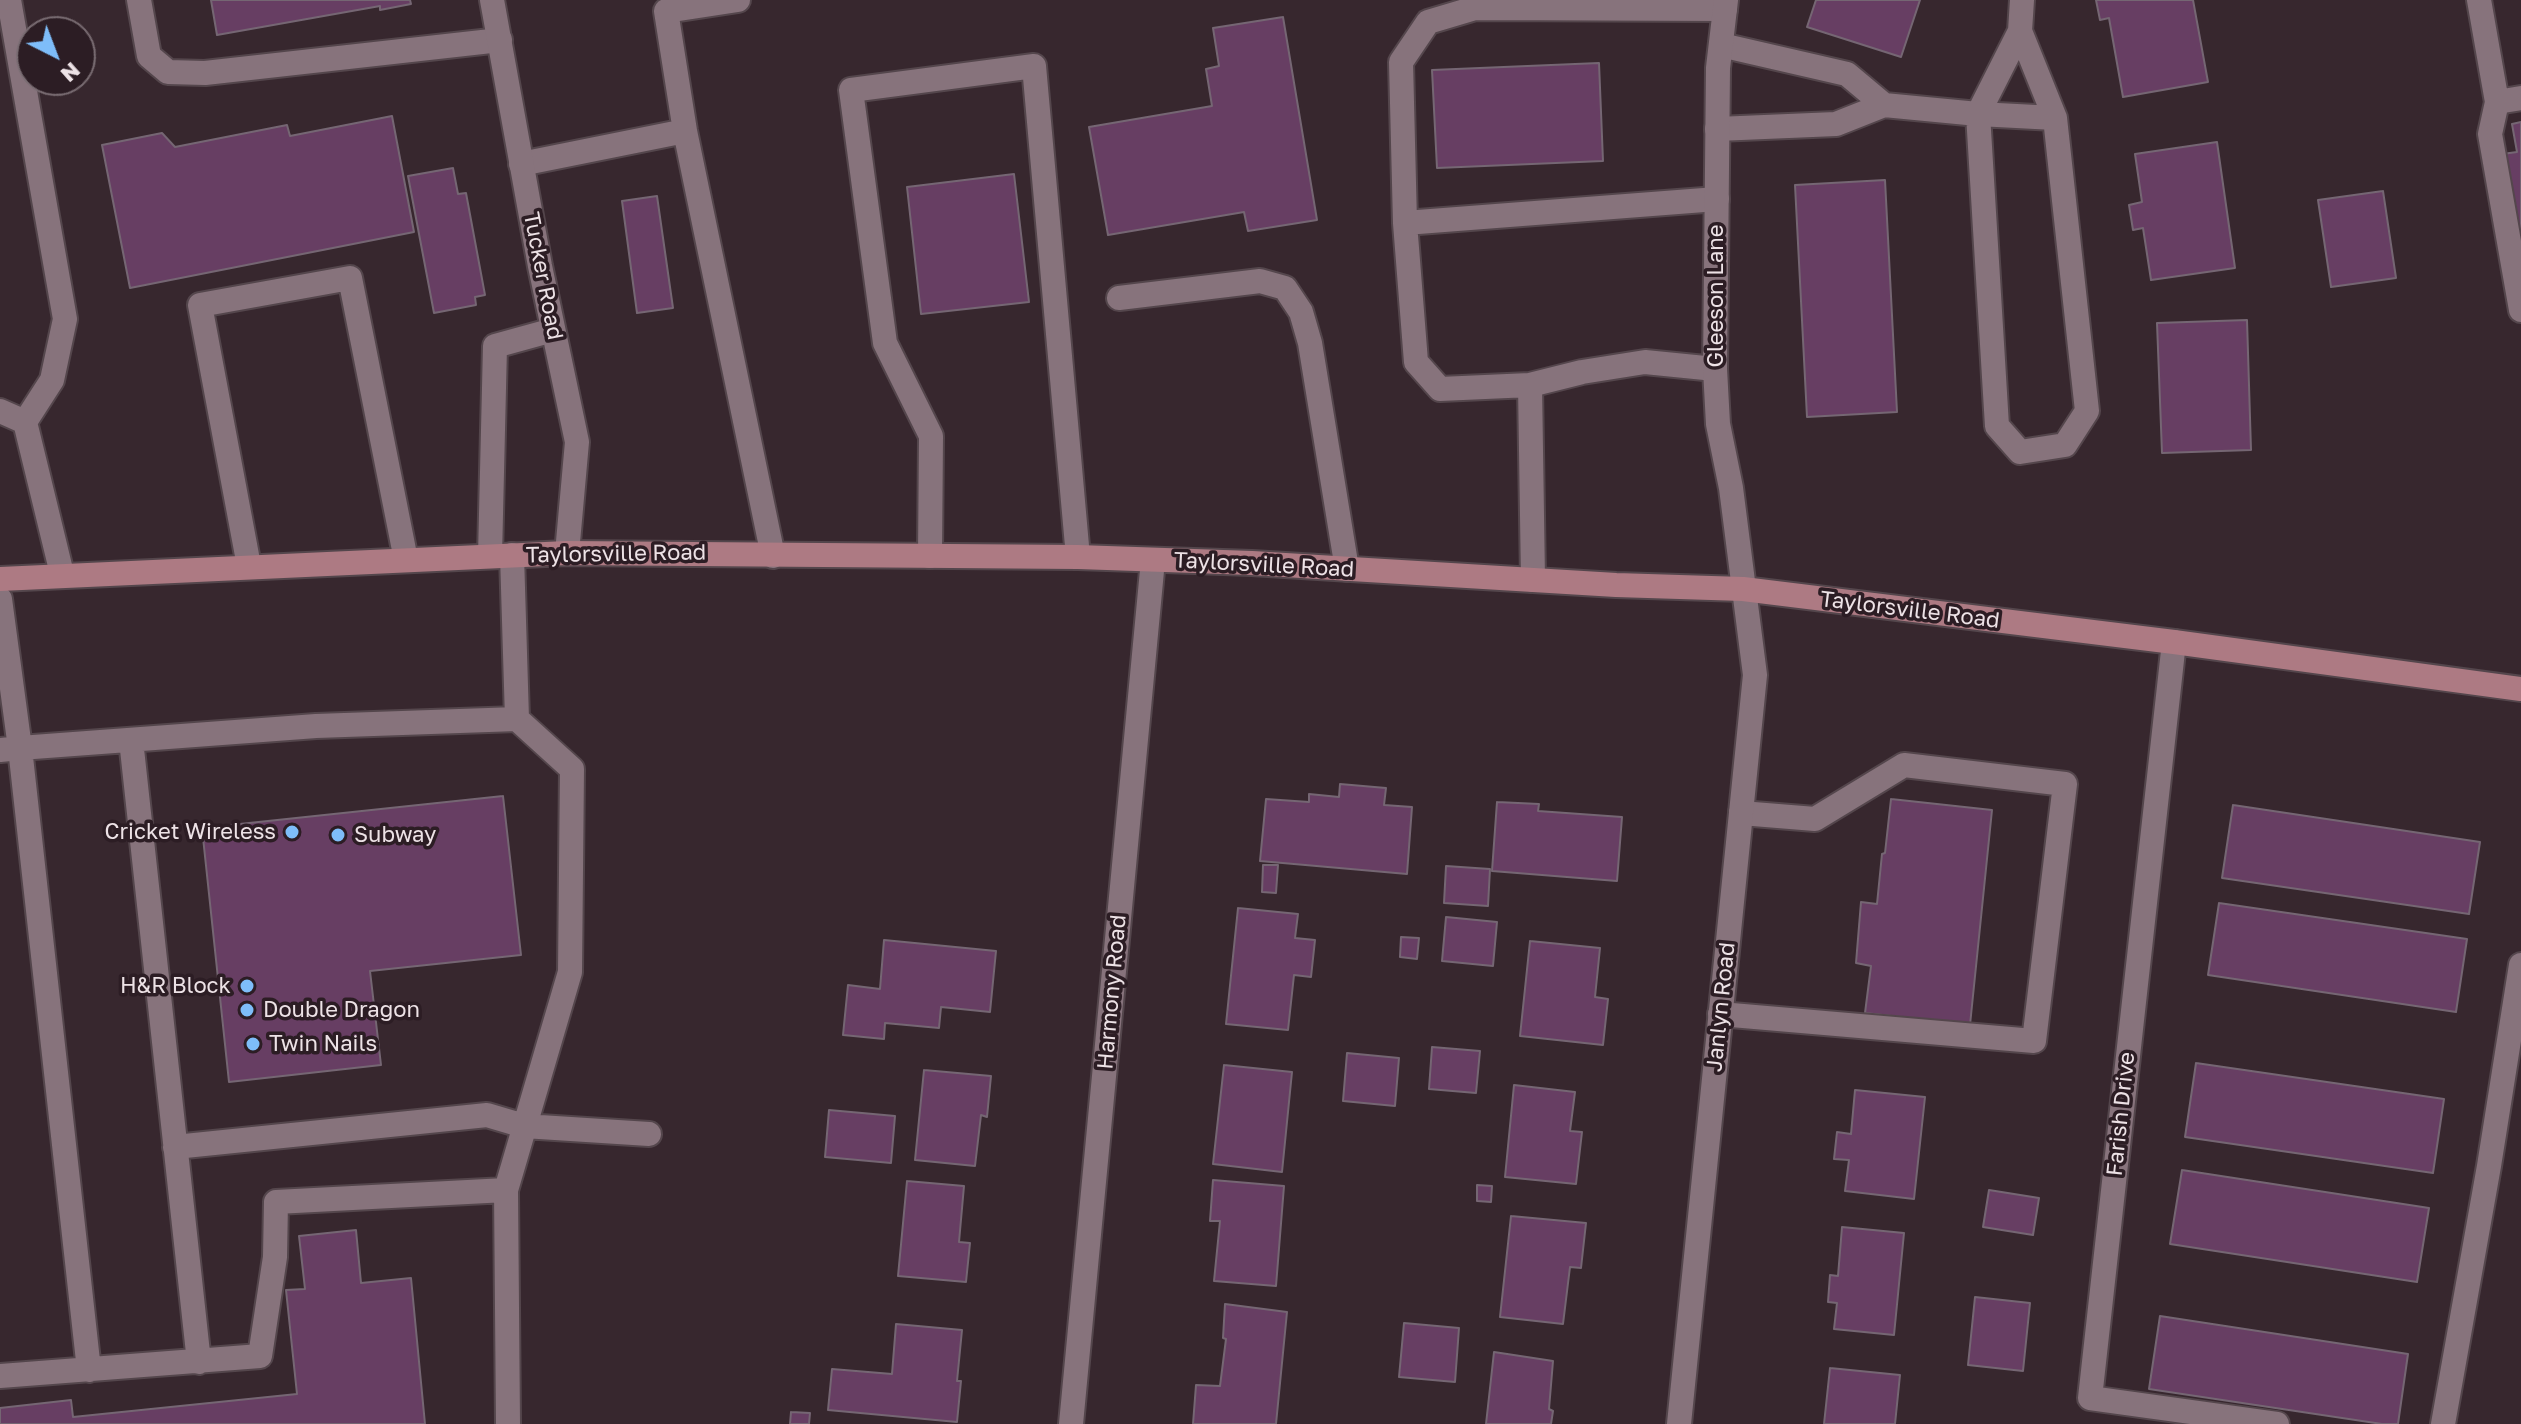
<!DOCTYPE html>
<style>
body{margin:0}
#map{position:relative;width:2521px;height:1424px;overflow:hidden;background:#37272e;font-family:"Golos Text",sans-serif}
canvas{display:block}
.north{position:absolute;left:16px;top:16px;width:80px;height:80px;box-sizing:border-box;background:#2c1d24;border:2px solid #796c72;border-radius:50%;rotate:138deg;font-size:22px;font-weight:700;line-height:32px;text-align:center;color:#ede2e6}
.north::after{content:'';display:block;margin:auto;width:28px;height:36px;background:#7ebdf9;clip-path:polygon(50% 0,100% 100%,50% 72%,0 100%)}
</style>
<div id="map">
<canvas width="2521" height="1424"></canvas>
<div class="north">N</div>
</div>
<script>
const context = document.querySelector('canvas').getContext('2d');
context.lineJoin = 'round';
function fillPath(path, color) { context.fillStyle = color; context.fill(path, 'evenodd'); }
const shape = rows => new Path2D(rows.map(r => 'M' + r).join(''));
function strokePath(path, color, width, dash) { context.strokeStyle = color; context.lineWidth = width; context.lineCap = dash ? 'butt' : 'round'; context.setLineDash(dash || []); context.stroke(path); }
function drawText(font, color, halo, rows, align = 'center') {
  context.font = font + ' "Golos Text",sans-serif'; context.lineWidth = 7; context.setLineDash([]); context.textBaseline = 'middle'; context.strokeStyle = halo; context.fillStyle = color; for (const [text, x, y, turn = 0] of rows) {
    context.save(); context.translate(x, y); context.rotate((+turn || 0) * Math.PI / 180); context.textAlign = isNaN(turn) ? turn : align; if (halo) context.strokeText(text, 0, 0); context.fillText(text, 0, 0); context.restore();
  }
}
const building = shape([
 [211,0,410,0,411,4,380,10,380,6,217,35,211,0],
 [1816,0,1920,0,1901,57,1807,27,1816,0],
 [2096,0,2193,0,2208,82,2123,97,2109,18,2100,20,2096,0],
 [1283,17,1317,220,1248,231,1244,212,1108,235,1089,127,1212,106,1206,69,1219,66,1213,28,1283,17],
 [1599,63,1603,161,1437,168,1432,70,1599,63],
 [392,116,414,232,130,288,102,145,162,133,175,147,287,125,290,136,392,116],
 [2521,122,2521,303,2495,155,2517,152,2512,124,2521,122],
 [2217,142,2235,268,2151,280,2143,228,2133,230,2129,205,2142,202,2135,154,2217,142],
 [453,168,458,194,466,193,485,295,475,297,476,305,434,313,408,176,453,168],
 [1014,174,1029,302,921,314,907,187,1014,174],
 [1885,180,1897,412,1807,417,1795,185,1885,180],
 [2383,191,2396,278,2331,287,2318,200,2383,191],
 [657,196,673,308,637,313,622,201,657,196],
 [2247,320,2251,450,2162,453,2157,323,2247,320],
 [1340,784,1386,788,1384,805,1412,807,1407,874,1260,861,1266,799,1309,802,1309,794,1339,797,1340,784],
 [503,796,521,955,370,971,381,1065,229,1082,202,828,503,796],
 [1891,799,1992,810,1970,1025,1865,1013,1871,966,1856,963,1861,902,1877,904,1882,854,1885,853,1891,799],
 [1497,802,1539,804,1538,811,1622,817,1617,881,1492,871,1497,802],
 [2233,805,2480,842,2469,914,2222,878,2233,805],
 [1263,865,1278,865,1276,893,1262,892,1263,865],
 [1446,866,1490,869,1488,906,1444,903,1446,866],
 [2219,903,2467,939,2456,1012,2208,975,2219,903],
 [1238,908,1298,914,1295,938,1315,940,1311,977,1294,975,1288,1030,1226,1024,1238,908],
 [1446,917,1497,922,1493,966,1442,961,1446,917],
 [1401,937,1419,938,1417,959,1400,957,1401,937],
 [884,940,996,951,990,1012,941,1007,939,1028,885,1023,884,1039,843,1035,848,985,880,989,884,940],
 [1530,941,1600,948,1595,997,1608,999,1603,1045,1520,1036,1530,941],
 [1432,1047,1480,1051,1476,1093,1429,1089,1432,1047],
 [1347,1053,1399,1058,1395,1106,1343,1101,1347,1053],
 [2196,1063,2444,1099,2433,1173,2185,1137,2196,1063],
 [1224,1065,1292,1072,1282,1172,1213,1164,1224,1065],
 [924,1070,991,1076,987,1117,981,1115,975,1166,915,1160,924,1070],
 [1514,1085,1575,1092,1570,1131,1582,1132,1576,1184,1505,1177,1514,1085],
 [1855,1090,1925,1097,1914,1199,1845,1191,1849,1160,1834,1159,1837,1132,1851,1134,1855,1090],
 [829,1110,895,1116,891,1163,825,1157,829,1110],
 [2182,1170,2429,1208,2417,1282,2170,1244,2182,1170],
 [1213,1180,1284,1186,1276,1286,1214,1281,1220,1221,1210,1221,1213,1180],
 [907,1181,964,1186,959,1242,970,1243,966,1282,898,1276,907,1181],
 [1477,1185,1492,1186,1491,1202,1477,1201,1477,1185],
 [1989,1190,2039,1198,2033,1235,1983,1227,1989,1190],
 [1511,1216,1586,1223,1581,1268,1570,1267,1563,1324,1500,1317,1511,1216],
 [1842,1227,1904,1233,1894,1335,1834,1329,1837,1303,1828,1302,1830,1275,1838,1276,1842,1227],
 [356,1230,361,1283,411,1278,425,1424,0,1424,0,1408,71,1400,73,1417,297,1394,286,1290,305,1289,299,1236,356,1230],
 [1975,1297,2030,1303,2023,1371,1968,1365,1975,1297],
 [1225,1304,1287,1312,1276,1424,1193,1424,1196,1385,1220,1386,1226,1339,1223,1338,1225,1304],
 [2160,1316,2408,1354,2398,1424,2382,1424,2149,1389,2160,1316],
 [1404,1323,1459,1328,1455,1382,1399,1377,1404,1323],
 [896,1324,962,1330,957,1381,961,1381,957,1422,828,1410,832,1369,892,1374,896,1324],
 [1494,1352,1553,1361,1549,1409,1553,1411,1551,1424,1486,1424,1494,1352],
 [1830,1368,1900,1375,1895,1424,1824,1424,1830,1368],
 [791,1412,810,1413,809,1424,790,1424,791,1412]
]);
const service = shape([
 [9,0,65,319,52,380,25,422],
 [139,0,149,56,168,72,205,73,500,40],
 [738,0,666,11,685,131,773,556],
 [2479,0,2497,102,2490,134,2521,310],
 [2020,31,2022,0],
 [2497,102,2521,98],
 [1884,105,1978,114,1997,426,2020,452,2065,445,2087,411,2055,118,2020,31,1978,114,2055,118],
 [1717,129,1836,124,1884,105,1847,74,1721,45],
 [521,164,685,131],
 [1405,223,1401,62,1428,22,1475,8,1725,9],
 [1119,298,1260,281,1285,288,1301,312,1310,343,1347,569],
 [1530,385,1440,389,1416,362,1405,223,1717,199],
 [0,411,25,422,62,574],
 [490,556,495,346,553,330],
 [930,556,931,436,885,343,851,90,1034,66,1078,557],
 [249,566,200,305,350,278,406,560],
 [1533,580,1530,385,1582,372,1645,362,1715,369],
 [0,599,20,748,316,726,517,719,512,555],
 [131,740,199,1362],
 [0,750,20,748,89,1370],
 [1720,1014,2034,1041,2065,784,1904,765,1815,819,1741,813],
 [175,1147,487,1115,524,1126,649,1134],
 [506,1190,570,972,572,769,517,719],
 [0,1376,260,1356,275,1257,276,1202,506,1190,508,1424]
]);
const minor = shape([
 [492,0,540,266,577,442,567,553],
 [2174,642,2090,1398,2277,1424],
 [1071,1424,1153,560],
 [1679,1424,1755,675,1731,488,1718,424,1715,369,1718,68,1726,0],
 [2443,1424,2489,1166,2521,965]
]);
const primary = shape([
 [0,579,567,553,1078,557,1252,563,1616,585,1743,589,2174,642,2521,689]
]);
const markers = [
 [292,832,8,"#7ebdf9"],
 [338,835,8,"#7ebdf9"],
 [247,986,8,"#7ebdf9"],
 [247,1010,8,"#7ebdf9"],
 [253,1044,8,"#7ebdf9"]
];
const streetNames = [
 ["Tucker Road",543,276,79],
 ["Gleeson Lane",1716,296,-90],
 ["Taylorsville Road",616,554,-1],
 ["Taylorsville Road",1264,565,3],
 ["Taylorsville Road",1910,610,7],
 ["Harmony Road",1112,992,-85],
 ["Janlyn Road",1721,1007,-84],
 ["Farish Drive",2121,1114,-84]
];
const poiNames = [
 ["Cricket Wireless",276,832,"right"],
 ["Subway",354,835],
 ["H&R Block",231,986,"right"],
 ["Double Dragon",263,1010],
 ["Twin Nails",269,1044]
];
fillPath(building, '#673e63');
strokePath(building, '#756673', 2);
strokePath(service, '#54464c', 28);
strokePath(minor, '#54464c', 28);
strokePath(primary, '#54464c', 28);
strokePath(service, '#87737c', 24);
strokePath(minor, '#87737c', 24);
strokePath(primary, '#ad7a83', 24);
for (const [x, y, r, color] of markers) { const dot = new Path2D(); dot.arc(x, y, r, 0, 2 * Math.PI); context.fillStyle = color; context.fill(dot); strokePath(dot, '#2c1d24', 3); }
drawText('22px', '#ede2e6', '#2c1d24', streetNames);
drawText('22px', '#ede2e6', '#2c1d24', poiNames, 'left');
</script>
